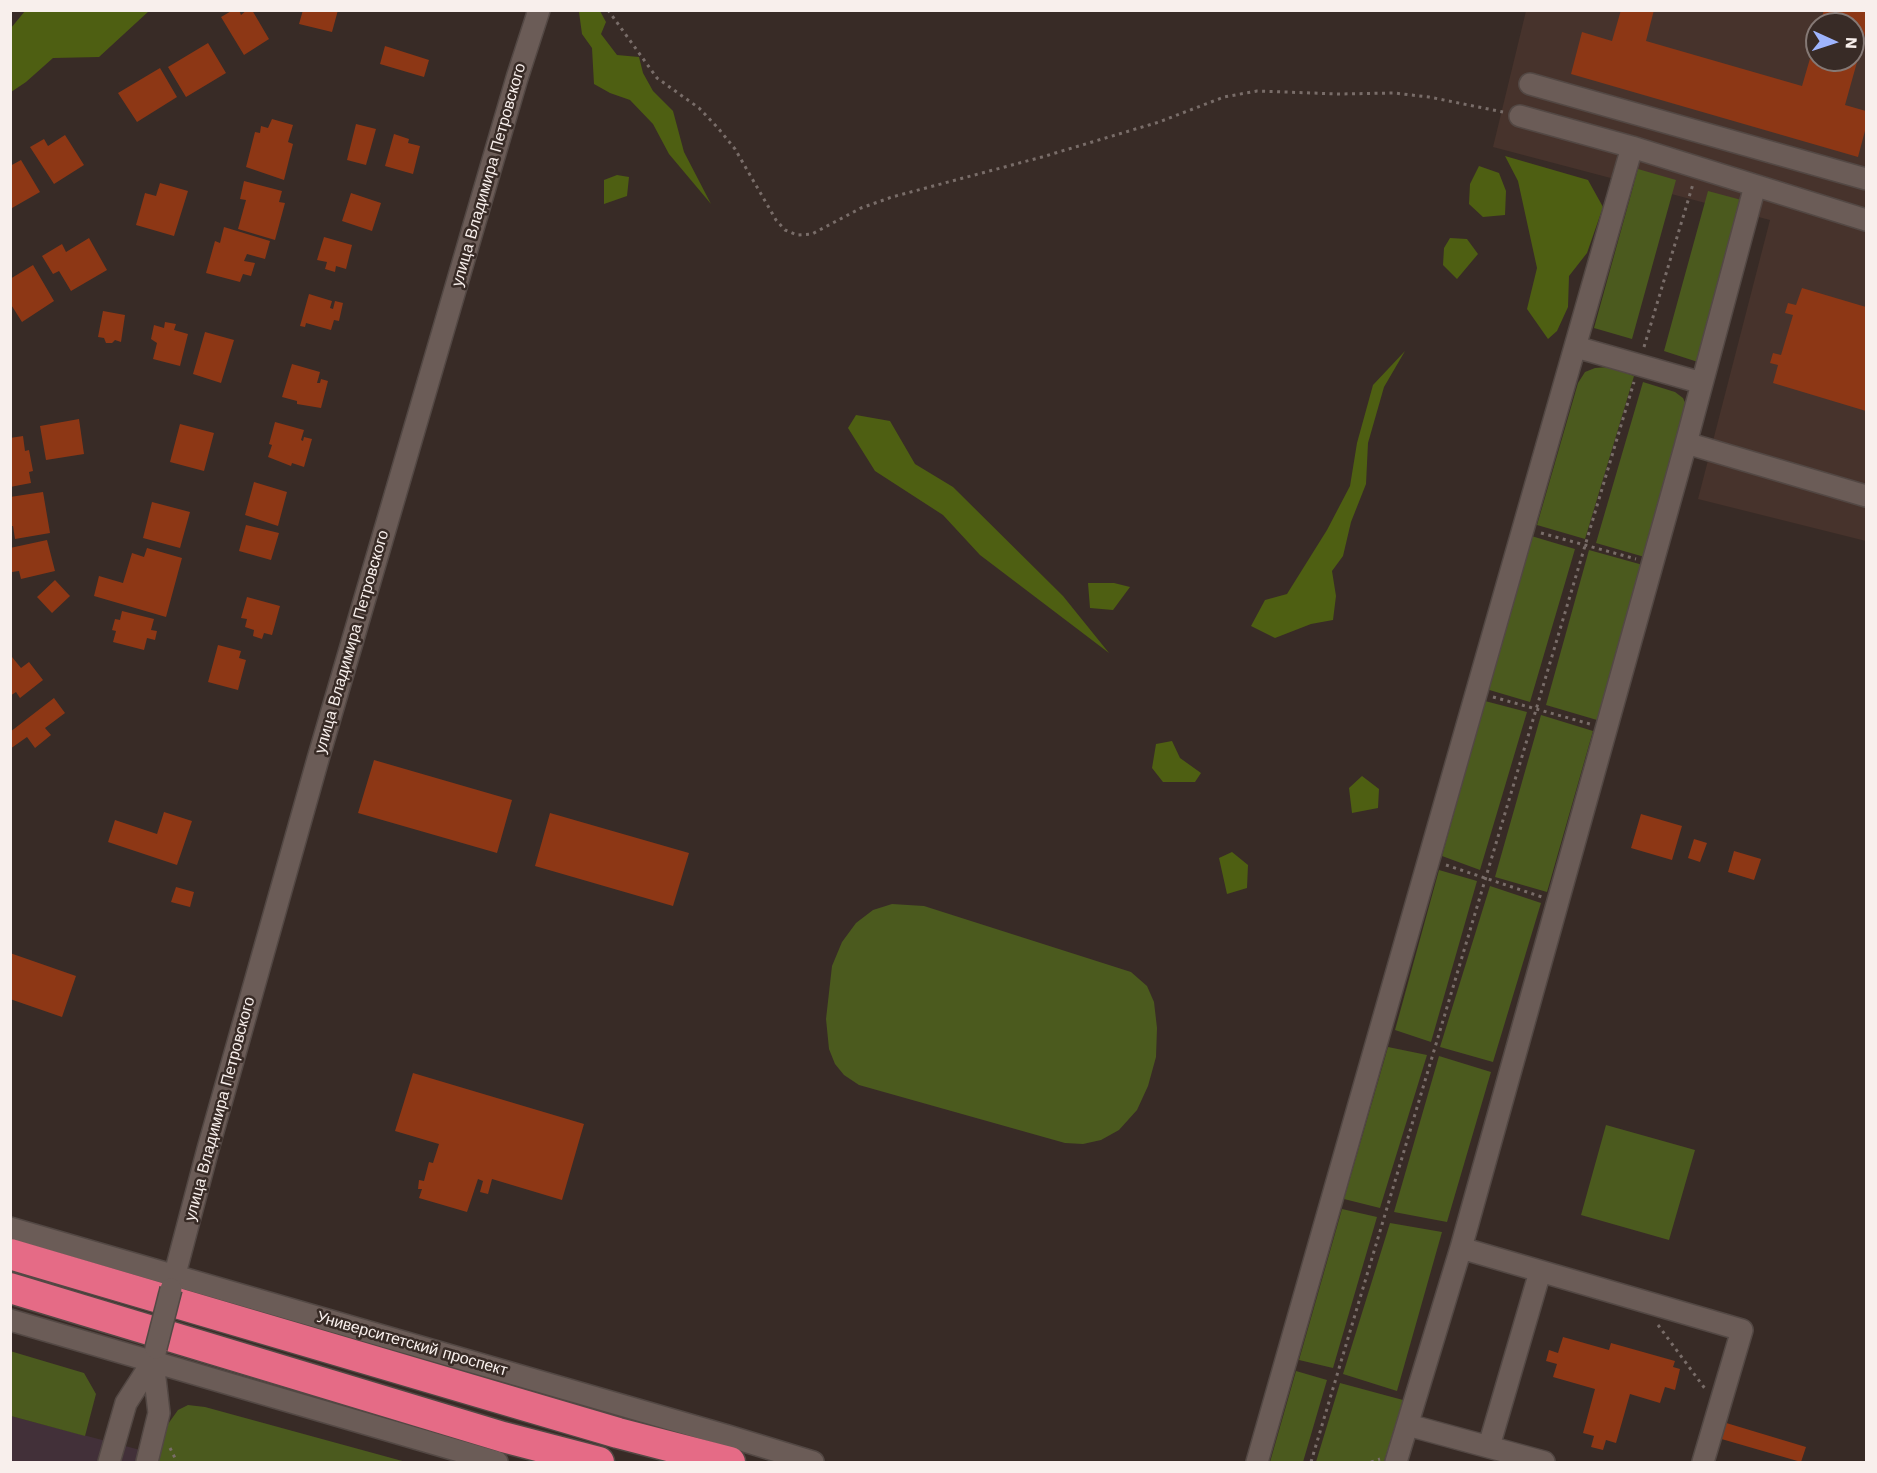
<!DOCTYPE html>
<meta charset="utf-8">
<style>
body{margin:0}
#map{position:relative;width:1877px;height:1473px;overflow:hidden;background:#382b26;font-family:"Work Sans",sans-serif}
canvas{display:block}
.frame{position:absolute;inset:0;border:12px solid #f8efec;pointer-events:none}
.north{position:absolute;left:1805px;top:12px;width:60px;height:60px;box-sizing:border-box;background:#382b26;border:2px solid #857975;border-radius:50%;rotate:93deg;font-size:16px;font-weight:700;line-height:24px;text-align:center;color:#f8efec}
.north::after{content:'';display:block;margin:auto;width:21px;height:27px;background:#9eb4fd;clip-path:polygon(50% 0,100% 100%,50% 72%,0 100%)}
</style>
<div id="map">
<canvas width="1877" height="1473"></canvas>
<div class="frame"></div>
<div class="north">N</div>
</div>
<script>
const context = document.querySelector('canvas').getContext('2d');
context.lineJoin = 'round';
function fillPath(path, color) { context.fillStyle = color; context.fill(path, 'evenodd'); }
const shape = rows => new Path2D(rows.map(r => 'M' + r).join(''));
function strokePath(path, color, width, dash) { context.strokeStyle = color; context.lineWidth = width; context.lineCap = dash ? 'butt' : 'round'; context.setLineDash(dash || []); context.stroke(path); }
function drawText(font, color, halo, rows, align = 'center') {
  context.font = font + ' "Work Sans",sans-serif'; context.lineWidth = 5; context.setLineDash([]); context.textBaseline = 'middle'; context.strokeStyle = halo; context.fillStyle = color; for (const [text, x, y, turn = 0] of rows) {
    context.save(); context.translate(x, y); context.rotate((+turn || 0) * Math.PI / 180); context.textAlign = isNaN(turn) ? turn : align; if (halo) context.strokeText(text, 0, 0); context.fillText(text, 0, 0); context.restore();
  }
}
const commercial = shape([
 [11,1416,186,1462,11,1462]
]);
const built = shape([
 [1526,11,1866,11,1866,541,1698,499,1770,220,1493,147],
 [1817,24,1853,24,1853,60,1817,60]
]);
const green = shape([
 [1638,169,1676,180,1632,339,1594,328],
 [1708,191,1749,202,1704,364,1664,351],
 [1609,367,1634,376,1585,539,1537,525,1578,383,1585,372,1595,368],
 [1643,382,1675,392,1683,398,1688,409,1648,558,1596,543],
 [1528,535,1575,549,1530,702,1486,689],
 [1589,550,1643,565,1597,720,1546,705],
 [1485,701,1527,712,1480,870,1442,856],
 [1541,715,1593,731,1547,892,1495,877],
 [1439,870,1477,881,1431,1042,1395,1030],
 [1490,886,1541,903,1493,1062,1440,1047],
 [892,904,924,906,1131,972,1147,986,1154,1002,1157,1028,1156,1057,1148,1086,1137,1110,1119,1130,1101,1140,1083,1144,1065,1143,859,1085,844,1075,835,1064,829,1049,826,1019,832,966,842,942,856,923,873,910],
 [1388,1047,1427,1055,1380,1208,1344,1199],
 [1439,1056,1491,1072,1447,1222,1394,1212],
 [1606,1125,1695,1150,1669,1240,1581,1215],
 [1342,1209,1377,1217,1333,1368,1299,1360],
 [1390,1223,1442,1232,1397,1391,1343,1374],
 [10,1351,84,1373,96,1394,85,1436,11,1416],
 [1296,1371,1327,1380,1303,1462,1270,1462],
 [1340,1383,1403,1400,1384,1462,1316,1462],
 [188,1405,205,1407,406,1462,157,1462,168,1424,178,1410]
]);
const forest = shape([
 [85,10,149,11,99,57,53,58,26,82,11,92,11,28,25,11],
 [581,10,600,11,606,22,601,34,617,55,639,57,643,73,653,91,673,111,684,152,711,204,669,154,653,124,630,100,610,93,594,84,592,48,582,34,579,12],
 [1505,156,1588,180,1603,207,1587,253,1569,276,1568,307,1557,331,1548,339,1527,309,1537,268,1518,181],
 [1479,166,1499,173,1506,191,1505,215,1483,217,1469,204,1470,184],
 [617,175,629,177,627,196,604,204,604,180],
 [1450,238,1467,239,1478,254,1457,279,1443,265,1444,248],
 [1405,351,1384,387,1368,443,1366,484,1351,522,1343,556,1332,571,1336,596,1333,620,1311,624,1275,638,1251,626,1265,600,1287,594,1327,530,1350,486,1357,443,1373,385],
 [856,415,890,421,915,464,953,487,1063,596,1109,653,980,555,943,515,875,471,848,428],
 [1088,583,1114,583,1130,587,1113,610,1090,608],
 [1172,741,1180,758,1201,773,1195,782,1163,782,1152,768,1156,744],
 [1362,776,1379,789,1378,808,1352,813,1349,788],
 [1232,852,1248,865,1247,888,1227,894,1219,858]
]);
const building = shape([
 [233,10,239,10,241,15,247,10,252,10,269,39,244,55,221,17],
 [303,10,338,10,332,32,299,24],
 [1621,10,1654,10,1646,41,1802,86,1816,38,1817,60,1853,60,1853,24,1820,24,1824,10,1866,10,1866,30,1845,105,1866,111,1866,127,1858,157,1571,74,1582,32,1612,41],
 [208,43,226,73,186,97,168,67],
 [385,46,429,60,424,77,380,64],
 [160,68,177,97,137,122,118,93],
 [272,119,293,125,288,142,293,144,284,180,246,167,255,132,260,133,261,126,268,128],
 [356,124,376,129,366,165,347,160],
 [394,134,409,139,408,143,420,146,413,174,385,166],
 [65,135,84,165,54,184,30,147,44,139,48,146],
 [21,160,40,192,12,208,10,166],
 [244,181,282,191,279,202,285,203,275,240,238,229,246,200,240,199],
 [160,183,188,191,174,236,136,225,145,193,156,196],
 [351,193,381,203,372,231,342,221],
 [224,227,270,241,265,259,247,254,244,261,255,263,251,276,243,274,240,282,206,273,215,241,220,243],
 [324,237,352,245,346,269,336,266,335,272,325,269,327,262,317,260],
 [89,238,107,270,71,291,59,271,53,274,42,256,62,244,66,252],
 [33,265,54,301,22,322,10,303,10,279],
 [1802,288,1866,307,1866,411,1773,383,1778,365,1770,363,1773,353,1781,355,1793,315,1785,313,1788,303,1796,305],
 [309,294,332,301,330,308,333,309,335,301,343,303,339,321,334,320,331,330,306,323,305,327,300,326],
 [103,311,125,315,121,342,115,340,112,343,106,343,104,338,98,337],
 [165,322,176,324,174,330,188,334,180,366,153,359,157,343,151,339,154,325,164,328],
 [205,332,234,340,221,383,193,374],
 [292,364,320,372,317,383,320,383,321,379,328,381,321,408,297,404,297,401,282,397],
 [79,419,84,454,46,460,40,426],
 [275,422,304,430,301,440,303,441,304,437,312,439,304,467,292,463,291,466,268,457,272,445,269,444],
 [180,424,214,433,204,471,170,462],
 [23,436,25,451,29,450,33,471,29,472,31,483,10,487,10,438],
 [254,482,287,492,278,526,245,515],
 [43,492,50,533,15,539,13,526,10,526,10,497],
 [152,502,190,512,180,548,143,538],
 [246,525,279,533,271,560,239,551],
 [47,540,55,571,21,579,19,571,12,572,10,548],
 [147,548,182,558,166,617,94,596,99,576,123,583,132,553,144,557],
 [55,580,70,596,52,613,37,597],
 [247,597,280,606,272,635,264,633,262,639,253,636,254,630,245,627,247,619,241,618],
 [122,611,154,619,151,630,157,631,155,640,147,638,144,650,113,642,116,631,112,630,115,619,120,620],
 [218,645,241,651,239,658,246,660,238,690,208,682],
 [12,657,21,668,29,662,43,680,20,698,16,692,10,696],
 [54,698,65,713,45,728,51,735,35,748,27,737,10,749,10,732],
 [374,760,512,800,497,853,358,813],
 [164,812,192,821,177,865,108,842,115,820,157,834],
 [550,813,689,853,673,906,535,866],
 [1641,814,1682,826,1672,860,1631,848],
 [1694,839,1707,843,1700,862,1688,858],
 [1734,851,1761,859,1754,880,1728,872],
 [176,887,194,892,190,907,171,902],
 [10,953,76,976,62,1017,10,999],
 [413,1073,584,1124,562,1200,492,1179,488,1194,480,1192,483,1181,478,1179,467,1212,419,1198,422,1189,418,1189,419,1180,424,1181,429,1162,433,1163,439,1144,395,1131],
 [1563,1337,1609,1350,1611,1343,1675,1361,1673,1367,1680,1369,1675,1390,1665,1387,1660,1403,1630,1394,1616,1443,1606,1440,1603,1450,1591,1447,1594,1436,1583,1433,1595,1389,1553,1377,1557,1364,1546,1361,1549,1350,1558,1353],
 [1723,1422,1806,1447,1801,1462,1718,1438]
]);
const path = shape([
 [608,10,657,78,699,108,718,128,735,149,776,220,785,230,797,235,812,234,861,208,892,197,1042,157,1159,122,1224,97,1257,91,1339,94,1394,93,1429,97,1503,112],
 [1644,347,1693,184],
 [1541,533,1636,559],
 [1493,697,1590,724],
 [1446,865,1542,897],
 [1658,1325,1706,1390],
 [170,1448,177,1462],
 [1311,1462,1634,382],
 [1371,1462,1380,1459]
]);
const minor = shape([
 [1530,84,1866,179],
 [1520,116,1632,147,1866,220],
 [1576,347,1702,383],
 [1686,443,1866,496],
 [10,1228,728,1436,813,1462],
 [1461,1248,1742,1330,1703,1462],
 [171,1289,208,1149,318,759,517,78,539,10],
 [10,1320,497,1462],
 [1408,1425,1544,1462],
 [1489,1446,1540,1272],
 [109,1462,126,1403,153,1361,156,1349],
 [147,1462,159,1413,153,1361],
 [1257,1462,1632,147],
 [1396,1462,1461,1248,1685,447,1755,186]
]);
const highway = shape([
 [10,1254,618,1433,730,1462],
 [10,1288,503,1437,599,1462]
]);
const minorBridge = shape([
 [156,1348,171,1289]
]);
const streetNames = [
 ["улица Владимира Петровского",489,175,-74],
 ["улица Владимира Петровского",352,642,-74],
 ["улица Владимира Петровского",220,1109,-75],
 ["Университетский проспект",412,1344,16]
];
fillPath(commercial, '#423039');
fillPath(built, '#47332c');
fillPath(green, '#4b5a1e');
fillPath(forest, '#4e5f12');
fillPath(building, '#8d3715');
strokePath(minor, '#534844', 24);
strokePath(highway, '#534844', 33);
strokePath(path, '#796d69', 3, [3, 4.5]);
strokePath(minor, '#6b5c57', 21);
strokePath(highway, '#e56b86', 30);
strokePath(minorBridge, '#534844', 24, []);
strokePath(minorBridge, '#6b5c57', 21);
drawText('16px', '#f8efec', '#382b26', streetNames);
</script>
